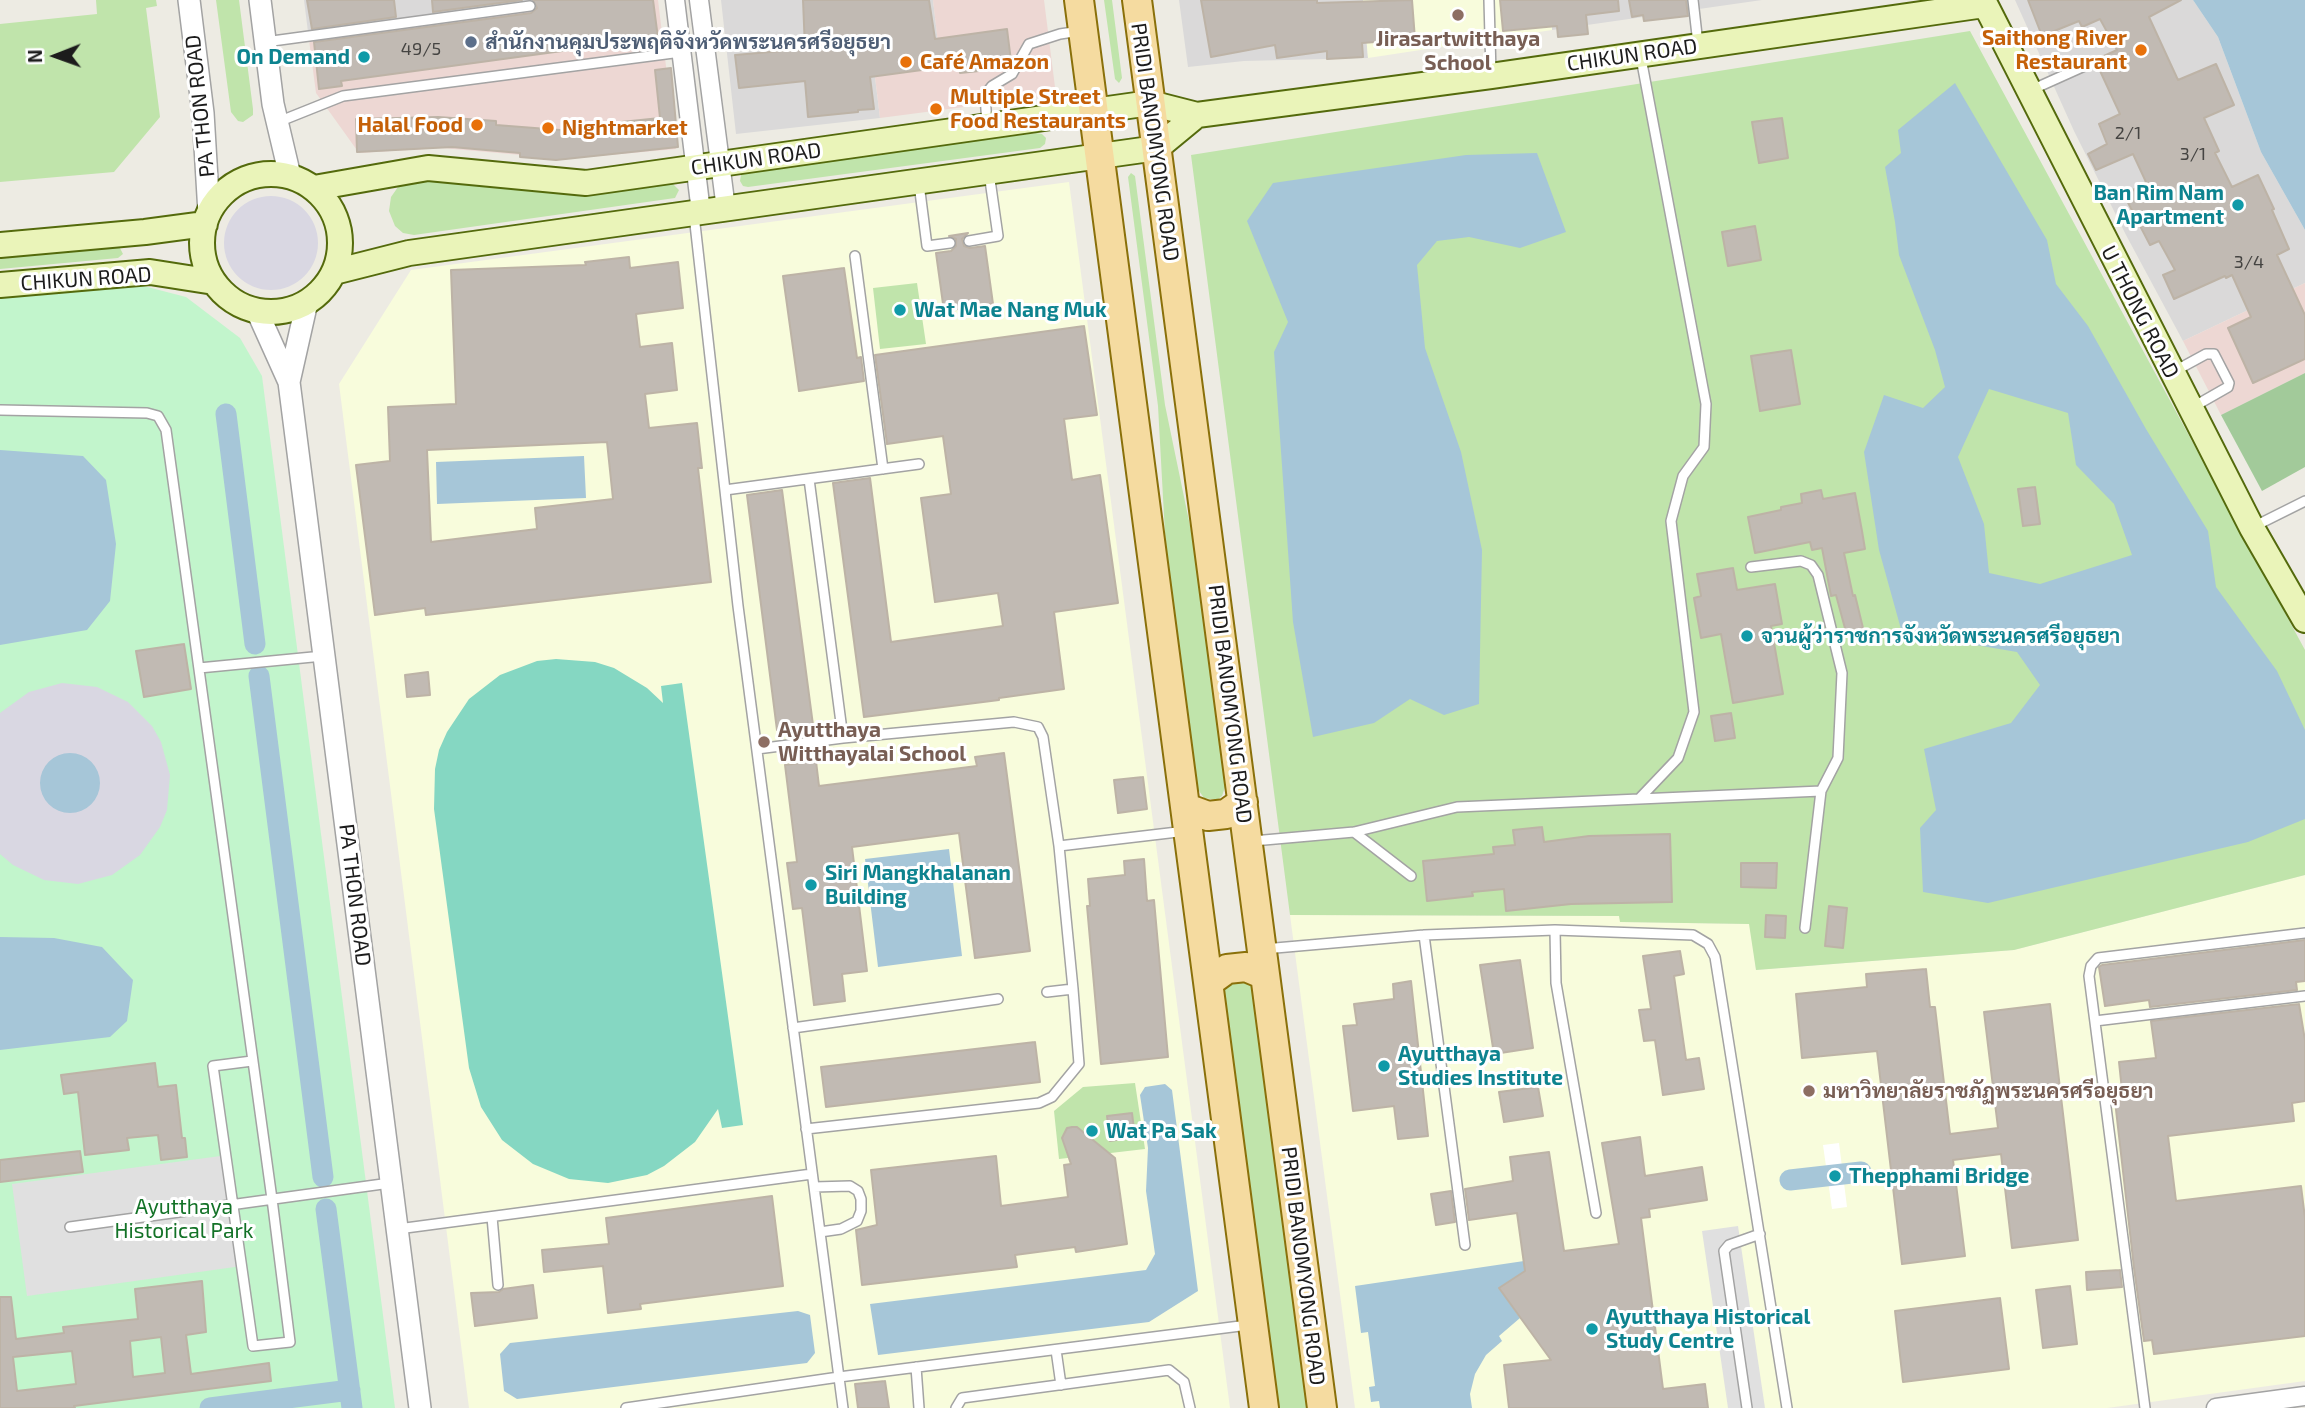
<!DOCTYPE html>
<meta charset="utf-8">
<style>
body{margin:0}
#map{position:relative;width:2305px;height:1408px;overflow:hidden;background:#edebe3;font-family:"Exo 2",sans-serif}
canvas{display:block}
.north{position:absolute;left:21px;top:21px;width:70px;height:70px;-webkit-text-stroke:5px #fff;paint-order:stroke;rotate:269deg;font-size:19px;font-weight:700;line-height:28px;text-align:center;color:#1c1c1c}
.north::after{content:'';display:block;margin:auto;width:24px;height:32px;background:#1c1c1c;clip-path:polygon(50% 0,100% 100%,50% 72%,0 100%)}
</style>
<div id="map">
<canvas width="2305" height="1408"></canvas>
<div class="north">N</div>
</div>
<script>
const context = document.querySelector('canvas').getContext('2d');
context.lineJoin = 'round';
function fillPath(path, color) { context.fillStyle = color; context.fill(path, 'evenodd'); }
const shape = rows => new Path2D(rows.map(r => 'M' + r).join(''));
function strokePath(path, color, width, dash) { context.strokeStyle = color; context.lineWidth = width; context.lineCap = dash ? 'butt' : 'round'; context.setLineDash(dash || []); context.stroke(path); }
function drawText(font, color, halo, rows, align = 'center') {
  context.font = font + ' "Exo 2",Sarabun,sans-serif'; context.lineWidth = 6; context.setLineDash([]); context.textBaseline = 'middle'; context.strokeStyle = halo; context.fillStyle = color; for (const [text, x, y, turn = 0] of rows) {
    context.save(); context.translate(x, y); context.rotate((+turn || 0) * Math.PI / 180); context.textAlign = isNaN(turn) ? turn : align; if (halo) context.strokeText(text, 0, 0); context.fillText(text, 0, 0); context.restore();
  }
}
const residential = shape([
 [304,0,602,0,309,40],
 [721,0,933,0,938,43,872,52,880,118,736,134],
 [1179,0,1363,0,1368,58,1244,61,1188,67],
 [1550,0,1762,0,1552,30],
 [2015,0,2193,0,2218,37,2261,152,2305,230,2305,283,2183,341,2126,235,2074,131]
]);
const commercial = shape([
 [602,0,658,0,676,149,566,159,442,148,359,153,316,93,309,40],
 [933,0,1044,0,1056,95,880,118,872,52,938,43],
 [2305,283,2305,373,2221,415,2183,341]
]);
const education = shape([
 [1363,0,1550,0,1552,30,1368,58],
 [1069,182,1230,1408,469,1408,339,384,411,270],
 [2305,875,2305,1381,2107,1408,1355,1408,1290,915,1619,916,1621,922,1750,924,1756,970,2014,950]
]);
const grass = shape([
 [96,0,156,0,157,6,146,8,160,117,114,172,0,182,0,24,97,14],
 [216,0,239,0,253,109,253,115,243,122,238,121,231,112],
 [1104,0,1112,0,1122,78,1119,83,1115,79],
 [1970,31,2305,650,2305,875,2014,950,1756,970,1749,924,1620,922,1619,916,1290,915,1191,155],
 [1036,133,1042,134,1046,138,1045,144,1040,148,748,187,743,186,740,181,741,175,745,172],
 [1131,173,1135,176,1165,405,1195,550,1226,784,1222,796,1217,800,1204,798,1197,788,1166,552,1158,406,1128,177],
 [430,180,456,181,569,195,672,183,679,190,675,198,414,235,403,233,395,226,389,211,391,197,398,187,407,183],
 [117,247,120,248,123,254,118,258,0,269,0,257],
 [917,283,926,344,880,349,873,288],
 [1228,979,1250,982,1253,988,1308,1408,1279,1408,1224,992],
 [1135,1083,1145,1149,1059,1159,1054,1111,1083,1087]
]);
const forest = shape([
 [2305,373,2305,467,2262,491,2221,415]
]);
const park = shape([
 [132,283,186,297,240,338,262,376,395,1408,0,1408,0,295]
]);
const pitch = shape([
 [556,659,595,662,614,668,647,688,663,703,661,686,682,683,743,1125,722,1128,718,1109,695,1142,664,1166,647,1175,608,1183,569,1179,533,1164,502,1140,481,1107,469,1068,434,809,435,769,439,750,447,732,469,699,500,675,537,661]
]);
const parking = shape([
 [228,1155,242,1266,27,1296,12,1184],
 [1738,1226,1765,1408,1728,1408,1702,1231]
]);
const plaza = shape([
 '224 243a47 47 0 1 1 94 0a47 47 0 1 1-94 0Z',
 [62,683,97,687,128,702,152,726,161,742,170,775,167,810,160,827,140,855,112,875,78,884,44,880,13,865,0,854,0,713,29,692]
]);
const water = shape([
 [2193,0,2305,0,2305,230,2261,152,2218,37],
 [1955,83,2047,240,2056,284,2088,326,2146,429,2208,531,2216,587,2277,671,2305,730,2305,819,2248,842,1988,903,1923,892,1920,828,1936,810,1924,749,2011,723,2040,685,2017,652,1952,641,1904,640,1879,550,1864,452,1884,395,1923,408,1945,387,1935,350,1899,255,1895,222,1885,167,1901,153,1898,130],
 [1989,389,2068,413,2076,465,2114,504,2132,555,2040,584,1989,573,1984,524,1958,457],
 [1537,153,1566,232,1520,248,1469,237,1437,241,1417,265,1425,348,1461,452,1482,550,1479,704,1444,715,1410,699,1374,723,1313,737,1293,622,1274,352,1288,322,1247,221,1273,183,1466,155],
 [0,450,83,456,106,480,116,544,110,601,87,630,0,645],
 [584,456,586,498,437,504,436,462],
 '40 783a30 30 0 1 1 60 0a30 30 0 1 1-60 0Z',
 [949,849,962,956,878,967,865,859],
 [0,937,54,938,102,947,133,980,127,1021,110,1037,0,1050],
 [1165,1084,1172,1090,1198,1291,1149,1322,878,1355,870,1304,1146,1270,1155,1254,1146,1191,1148,1148,1140,1095,1145,1087],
 [1524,1261,1525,1271,1499,1288,1520,1318,1499,1336,1502,1341,1486,1355,1475,1374,1470,1394,1472,1408,1380,1408,1379,1401,1371,1402,1369,1387,1375,1386,1368,1332,1361,1333,1355,1286],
 [798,1311,810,1315,815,1353,807,1363,517,1399,504,1391,500,1354,510,1343]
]);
const pier = shape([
 [1839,1143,1847,1207,1832,1209,1823,1145]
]);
const canal = shape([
 [226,414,255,644],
 [259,676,323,1177],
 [1790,1180,1861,1172],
 [326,1209,352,1408],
 [210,1408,350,1390]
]);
const building = shape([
 [307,0,394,0,396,17,312,29,307,0],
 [432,0,522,0,433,12,432,0],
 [533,0,653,0,658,38,341,81,342,86,319,89,314,42,531,13,537,8,533,0],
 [803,0,929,0,935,39,1007,29,1011,61,1008,68,960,73,959,65,870,77,874,109,858,110,858,112,808,117,805,81,739,88,735,55,805,49,803,0],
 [1201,0,1317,0,1317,3,1412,0,1415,39,1362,43,1363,57,1327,59,1327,51,1277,58,1275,45,1211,57,1201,0],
 [1500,0,1618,0,1619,11,1586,15,1588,34,1558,37,1557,26,1503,31,1500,0],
 [1629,0,1686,0,1688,16,1644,21,1643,15,1632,17,1629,0],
 [2028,0,2181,0,2149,17,2178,80,2216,64,2234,105,2204,118,2219,151,2215,153,2232,187,2258,175,2274,209,2272,210,2289,249,2277,255,2305,315,2305,359,2253,383,2228,328,2251,317,2232,275,2226,278,2225,276,2174,299,2163,275,2175,270,2159,241,2150,245,2124,195,2146,182,2133,154,2096,170,2088,154,2107,144,2099,124,2120,114,2095,60,2117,50,2100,19,2082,27,2079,21,2042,36,2028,0],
 [671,68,678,147,556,160,520,157,520,153,452,147,357,152,356,119,438,117,496,121,496,125,573,131,573,127,660,118,655,70,671,68],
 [1782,118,1788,158,1759,163,1752,122,1782,118],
 [1755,226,1761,260,1728,266,1722,232,1755,226],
 [968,233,962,239,964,246,970,248,985,246,993,304,944,311,936,253,951,251,956,246,956,239,949,236,968,233],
 [629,257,630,268,678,262,683,308,636,314,640,347,672,343,677,390,645,394,649,428,697,423,702,468,698,468,711,582,426,615,425,608,375,615,356,465,390,461,388,407,456,404,451,270,586,265,585,262,629,257],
 [607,442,613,499,535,508,537,529,431,542,427,450,607,442],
 [844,268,857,358,861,357,864,381,799,391,783,276,844,268],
 [1084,326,1097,415,1064,419,1072,480,1100,475,1118,603,1054,612,1064,689,999,698,999,700,864,717,833,483,870,478,891,642,1003,626,998,593,935,602,921,498,951,494,943,436,887,444,875,355,1084,326],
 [1791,350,1800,404,1760,411,1751,356,1791,350],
 [2035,487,2040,524,2023,526,2018,489,2035,487],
 [782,490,813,725,777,730,747,495,782,490],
 [1821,490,1823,499,1855,493,1862,531,1865,549,1844,553,1853,596,1855,595,1863,628,1846,632,1836,595,1831,596,1822,548,1812,550,1810,542,1755,553,1748,517,1781,510,1781,507,1802,503,1801,494,1821,490],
 [1733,568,1737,590,1775,584,1782,624,1771,626,1783,694,1733,703,1721,634,1701,638,1694,598,1701,596,1697,574,1733,568],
 [184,644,191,689,144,697,136,651,184,644],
 [428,672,430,695,407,697,405,675,428,672],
 [1731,713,1735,738,1715,741,1711,716,1731,713],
 [1004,753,1030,951,975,958,959,833,852,847,867,971,842,974,845,1001,814,1005,802,908,793,909,787,863,797,862,785,765,816,761,819,786,977,766,975,757,1004,753],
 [1143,777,1147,809,1118,813,1114,780,1143,777],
 [1542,827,1544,842,1589,836,1670,834,1672,902,1571,904,1506,911,1504,889,1472,892,1473,896,1427,901,1423,861,1494,854,1493,847,1515,845,1513,830,1542,827],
 [1144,859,1147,901,1154,900,1168,1057,1101,1064,1087,906,1090,906,1088,879,1125,875,1124,861,1144,859],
 [1741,863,1777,863,1776,888,1741,887,1741,863],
 [1829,906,1847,908,1843,948,1825,946,1829,906],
 [1766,915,1786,916,1785,938,1765,937,1766,915],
 [2305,940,2305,981,2296,982,2297,990,2150,1007,2149,1000,2105,1006,2099,967,2102,965,2305,940],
 [1680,951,1684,974,1674,976,1686,1060,1699,1058,1704,1089,1663,1095,1655,1040,1644,1041,1639,1010,1651,1009,1643,956,1680,951],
 [1520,960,1533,1048,1494,1054,1480,965,1520,960],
 [1926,969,1930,1007,1935,1007,1950,1134,1998,1128,1984,1012,2050,1004,2078,1240,2012,1248,2001,1154,1953,1160,1965,1256,1902,1264,1877,1051,1802,1058,1796,994,1867,987,1866,974,1926,969],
 [1411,981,1428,1136,1398,1139,1394,1106,1353,1111,1343,1026,1357,1025,1354,1004,1394,999,1393,984,1411,981],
 [2299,1004,2305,1040,2305,1101,2292,1103,2294,1121,2168,1136,2176,1201,2301,1186,2305,1218,2305,1336,2154,1354,2152,1340,2144,1341,2134,1268,2115,1101,2123,1100,2119,1062,2156,1058,2151,1021,2299,1004],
 [1035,1042,1040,1082,826,1107,821,1067,1035,1042],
 [155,1063,158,1087,176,1085,182,1138,185,1138,187,1157,161,1160,158,1135,127,1138,129,1150,85,1155,78,1092,64,1094,61,1075,155,1063],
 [1538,1087,1543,1116,1504,1122,1499,1092,1538,1087],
 [1132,1113,1135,1137,1110,1141,1107,1116,1132,1113],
 [1072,1127,1077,1127,1115,1158,1127,1244,1076,1252,1075,1247,1015,1255,1017,1267,862,1285,856,1230,877,1225,871,1170,996,1156,1001,1206,1068,1197,1064,1165,1071,1164,1062,1138,1067,1128,1072,1127],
 [1640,1137,1645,1176,1702,1167,1707,1200,1649,1209,1650,1217,1641,1218,1663,1389,1705,1384,1708,1408,1509,1408,1504,1365,1551,1360,1499,1288,1525,1271,1517,1213,1469,1220,1465,1189,1513,1181,1510,1157,1549,1152,1564,1251,1619,1244,1602,1143,1640,1137],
 [80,1151,83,1172,0,1182,0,1160,80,1151],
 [1451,1191,1455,1222,1436,1225,1431,1194,1451,1191],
 [772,1196,783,1286,640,1304,641,1309,608,1313,603,1266,544,1272,542,1250,609,1244,606,1218,772,1196],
 [2120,1270,2122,1287,2087,1290,2086,1272,2120,1270],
 [202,1281,206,1332,186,1335,191,1374,269,1363,271,1381,74,1406,75,1408,0,1408,0,1297,11,1297,16,1339,64,1333,63,1327,138,1319,135,1289,202,1281],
 [161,1337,165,1373,133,1377,130,1341,161,1337],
 [72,1351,76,1384,17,1391,13,1357,72,1351],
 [533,1285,537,1318,475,1326,471,1293,499,1292,503,1289,533,1285],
 [2070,1286,2077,1344,2043,1348,2036,1290,2070,1286],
 [2000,1298,2009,1369,1903,1382,1895,1311,2000,1298],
 [885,1381,889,1408,858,1408,855,1384,885,1381]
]);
const service = shape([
 [1489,0,1491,74],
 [1693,0,1698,44],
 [265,42,530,6],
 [2029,91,2089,64],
 [278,122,343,96,681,52],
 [987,124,985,95,992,86,1012,74,1029,44,1060,34,1080,31],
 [919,184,927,246,950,243],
 [694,215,738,606,843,1408],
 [969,241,998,236,989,173],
 [855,256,883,469],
 [2173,372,2206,354,2214,354,2229,383,2228,387,2193,407],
 [0,410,147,413,158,416,166,430,272,1199,290,1342,253,1346,213,1066,252,1061],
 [809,479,843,738],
 [725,490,919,464],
 [2253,527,2305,501],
 [1751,567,1801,561,1811,565,1818,575,1842,673,1838,758,1821,791,1805,928],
 [199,668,323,656],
 [757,749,843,738,1014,722,1038,727,1043,737,1059,846,1073,989,1047,992],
 [1639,799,1678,758,1694,712,1671,521,1683,476,1704,447,1706,404,1641,58],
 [1354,832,1411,876],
 [1253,841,1354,832,1457,807,1821,791],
 [1059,846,1186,831],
 [1555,930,1556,983,1596,1213],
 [1424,935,1465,1245],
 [1264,949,1424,935,1555,930,1693,935,1708,944,1715,957,1787,1408],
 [2095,1021,2305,996],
 [793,1028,998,999],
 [806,1129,1039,1103,1052,1097,1079,1064,1073,989],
 [814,1187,850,1186,858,1191,861,1199,861,1211,857,1221,841,1229,820,1232],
 [492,1217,498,1285],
 [70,1227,390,1183],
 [398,1229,812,1174],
 [1056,1350,1061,1385],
 [916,1367,919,1408],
 [626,1408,839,1377,1248,1325],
 [956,1408,962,1398,1169,1370,1184,1382,1190,1408],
 [1747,1408,1724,1251,1729,1245,1760,1234],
 [2145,1408,2089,976,2091,966,2098,958,2305,933]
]);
const minor = shape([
 [675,0,701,212],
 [699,0,726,209],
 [2216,1408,2305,1396]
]);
const tertiary = shape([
 [189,0,203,113,209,213],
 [260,0,273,104,290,176],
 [257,311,289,382,420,1408],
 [289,382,307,302]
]);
const secondary = shape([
 [1983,0,2252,528,2305,620],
 '202 243a69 69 0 1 1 138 0a69 69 0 1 1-138 0Z',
 [314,188,428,168,586,183,1150,103,1197,115,1491,76,1984,5],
 [0,245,145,232,205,224],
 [334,272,409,253,1157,148,1197,115],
 [0,285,150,272,214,282]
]);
const primary = shape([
 [1079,0,1264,1408],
 [1137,0,1322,1408],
 [1186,808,1208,816,1226,814,1243,802],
 [1209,982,1227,969,1246,967,1265,975]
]);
const markers = [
 [1458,15,7,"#8d6e63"],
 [471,42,7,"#5c6f8a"],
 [2141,50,7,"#e8710a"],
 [364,57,7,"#0f9aa8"],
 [906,62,7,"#e8710a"],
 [936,109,7,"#e8710a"],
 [477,125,7,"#e8710a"],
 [548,128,7,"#e8710a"],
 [2238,205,7,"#0f9aa8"],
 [900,310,7,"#0f9aa8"],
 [1747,636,7,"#0f9aa8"],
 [764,742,7,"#8d6e63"],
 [811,885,7,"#0f9aa8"],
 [1384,1066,7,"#0f9aa8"],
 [1809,1091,7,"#8d6e63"],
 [1092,1131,7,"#0f9aa8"],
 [1835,1176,7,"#0f9aa8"],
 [1592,1329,7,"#0f9aa8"]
];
const numberNames = [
 ["49/5",421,49],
 ["2/1",2128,133],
 ["3/1",2193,154],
 ["3/4",2249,262]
];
const foodNames = [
 ["Saithong River",2127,38,"right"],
 ["Restaurant",2127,62,"right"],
 ["Café Amazon",920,62],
 ["Multiple Street",950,97],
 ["Food Restaurants",950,121],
 ["Halal Food",463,125,"right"],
 ["Nightmarket",562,128]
];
const educationNames = [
 ["Jirasartwitthaya",1458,39,"center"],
 ["School",1458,63,"center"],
 ["Ayutthaya",778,730],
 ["Witthayalai School",778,754],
 ["มหาวิทยาลัยราชภัฏพระนครศรีอยุธยา",1823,1091]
];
const serviceNames = [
 ["สำนักงานคุมประพฤติจังหวัดพระนครศรีอยุธยา",485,42]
];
const streetNames = [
 ["CHIKUN ROAD",1632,55,-8],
 ["PA THON ROAD",200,106,-96],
 ["PRIDI BANOMYONG ROAD",1155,142,82],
 ["CHIKUN ROAD",756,159,-8],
 ["CHIKUN ROAD",86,279,-4],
 ["U THONG ROAD",2140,312,63],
 ["PRIDI BANOMYONG ROAD",1230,704,83],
 ["PA THON ROAD",355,895,83],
 ["PRIDI BANOMYONG ROAD",1303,1266,83]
];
const cultureNames = [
 ["On Demand",350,57,"right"],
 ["Ban Rim Nam",2224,193,"right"],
 ["Apartment",2224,217,"right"],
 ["Wat Mae Nang Muk",914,310],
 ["จวนผู้ว่าราชการจังหวัดพระนครศรีอยุธยา",1761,636],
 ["Siri Mangkhalanan",825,873],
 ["Building",825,897],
 ["Ayutthaya",1398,1054],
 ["Studies Institute",1398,1078],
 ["Wat Pa Sak",1106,1131],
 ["Thepphami Bridge",1849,1176],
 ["Ayutthaya Historical",1606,1317],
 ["Study Centre",1606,1341]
];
const parkNames = [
 ["Ayutthaya",184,1207],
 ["Historical Park",184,1231]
];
fillPath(residential, '#dad9d9');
fillPath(commercial, '#edd7d3');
fillPath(education, '#f8fcdc');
fillPath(grass, '#c0e4ab');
fillPath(forest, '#a2ca9a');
fillPath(park, '#c2f5cc');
fillPath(pitch, '#85d7c2');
fillPath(parking, '#e0e0e0');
fillPath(plaza, '#d9d7e2');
fillPath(water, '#a6c6d8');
fillPath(pier, '#fff');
strokePath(canal, '#a6c6d8', 21);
fillPath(building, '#c1bab3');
strokePath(building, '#bdb3a6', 2);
strokePath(service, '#a3a3a3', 12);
strokePath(minor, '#a3a3a3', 21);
strokePath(tertiary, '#a3a3a3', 24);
strokePath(secondary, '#546a0c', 28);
strokePath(primary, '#8a700a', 32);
strokePath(service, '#fff', 9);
strokePath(minor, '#fff', 18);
strokePath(tertiary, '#fff', 21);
strokePath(secondary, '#eaf4b9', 24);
strokePath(primary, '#f5dba0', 28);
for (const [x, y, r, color] of markers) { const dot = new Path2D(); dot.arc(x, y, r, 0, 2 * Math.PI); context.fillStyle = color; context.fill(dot); strokePath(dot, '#fff', 2.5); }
drawText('18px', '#454442', null, numberNames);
drawText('bold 21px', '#c56008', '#fff', foodNames, 'left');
drawText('bold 21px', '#785e54', '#fff', educationNames, 'left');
drawText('bold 21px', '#4e5e75', '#fff', serviceNames, 'left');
drawText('21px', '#1c1c1c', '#fff', streetNames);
drawText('bold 21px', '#0d838f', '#fff', cultureNames, 'left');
drawText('21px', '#137227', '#fff', parkNames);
</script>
